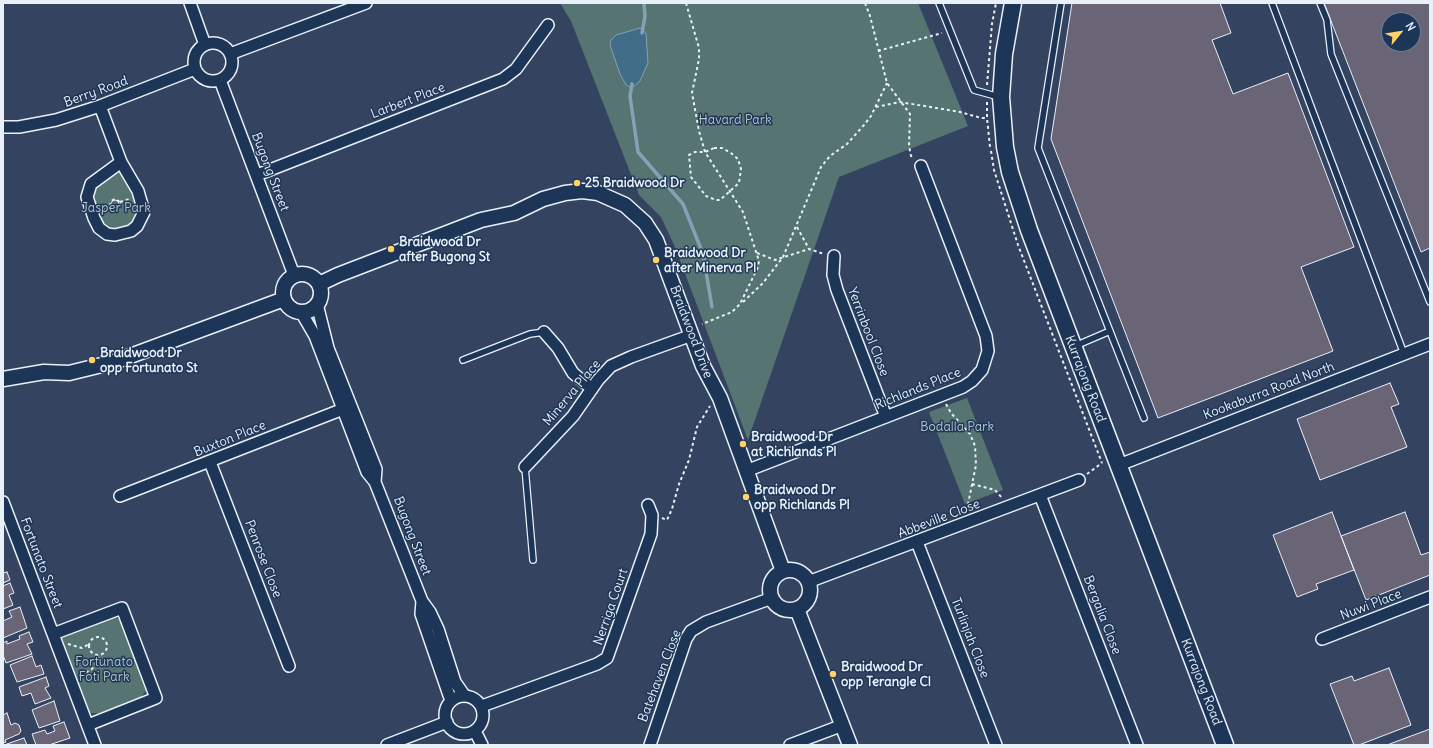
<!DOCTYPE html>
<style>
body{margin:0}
#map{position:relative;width:1433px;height:748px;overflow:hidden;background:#344360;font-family:Delius,sans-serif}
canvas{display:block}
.frame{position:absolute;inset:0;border:4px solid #e8f1f8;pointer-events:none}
.north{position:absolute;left:1381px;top:12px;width:40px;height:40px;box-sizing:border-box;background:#1d3557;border:1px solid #6e8097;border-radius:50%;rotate:60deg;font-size:11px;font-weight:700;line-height:16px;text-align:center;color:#e8f1f8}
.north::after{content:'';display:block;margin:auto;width:14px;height:18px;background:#ffd166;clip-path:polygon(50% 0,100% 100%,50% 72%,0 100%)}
</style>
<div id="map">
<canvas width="1433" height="748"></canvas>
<div class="frame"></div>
<div class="north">N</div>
</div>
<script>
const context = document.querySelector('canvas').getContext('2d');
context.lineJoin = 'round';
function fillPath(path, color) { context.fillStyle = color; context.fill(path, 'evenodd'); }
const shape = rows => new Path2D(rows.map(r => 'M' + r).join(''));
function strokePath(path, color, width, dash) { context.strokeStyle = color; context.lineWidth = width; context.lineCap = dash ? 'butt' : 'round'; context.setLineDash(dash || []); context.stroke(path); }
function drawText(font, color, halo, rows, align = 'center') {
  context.font = font + ' Delius,sans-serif'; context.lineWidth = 3; context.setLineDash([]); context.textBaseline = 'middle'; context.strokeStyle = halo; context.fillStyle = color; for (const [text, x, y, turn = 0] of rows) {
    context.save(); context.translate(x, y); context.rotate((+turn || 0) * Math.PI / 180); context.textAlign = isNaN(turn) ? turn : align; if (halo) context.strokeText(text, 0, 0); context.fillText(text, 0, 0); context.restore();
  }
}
const green = shape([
 [560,3,918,3,968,126,839,177,748,440,675,247,661,217,639,195,571,21],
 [118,168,131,181,140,210,138,219,119,233,102,226,91,192],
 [967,398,1003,490,965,504,929,412],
 [115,616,122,623,146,691,141,697,99,713,90,713,86,710,60,640,63,635]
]);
const water = shape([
 [640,28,646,33,648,63,640,81,632,88,626,85,620,74,610,45,611,40,616,35,640,28]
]);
const stream = shape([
 [642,33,645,16,644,3],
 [632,84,630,96,638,152,683,204,703,254,712,307]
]);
const building = shape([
 [1072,3,1220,3,1231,33,1212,40,1233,94,1288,73,1354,247,1301,267,1333,351,1158,418,1051,139,1072,3],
 [1324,3,1430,3,1430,248,1421,252,1324,3],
 [1389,20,1413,20,1413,44,1389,44,1389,20],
 '111 204a4 4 0 1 1 8 0a4 4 0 1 1-8 0Z',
 [1390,383,1399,404,1391,407,1407,447,1320,480,1297,419,1390,383],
 [1332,512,1354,570,1316,584,1318,589,1297,597,1273,535,1332,512],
 [1405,512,1421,555,1430,552,1430,575,1366,600,1341,536,1405,512],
 [7,572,10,580,3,583,3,573,7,572],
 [10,583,14,593,9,595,13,605,3,609,3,586,10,583],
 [20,607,27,628,3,638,3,621,12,617,9,611,20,607],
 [29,632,33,642,27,644,32,654,6,663,3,655,3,643,7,641,7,644,20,639,19,636,29,632],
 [32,656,36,667,41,665,44,674,17,682,10,665,32,656],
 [1389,668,1411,725,1359,745,1354,745,1330,684,1352,676,1354,681,1389,668],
 [46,677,49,686,45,688,51,698,35,704,31,693,22,696,19,687,46,677],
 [54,701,60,721,39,728,32,710,54,701],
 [7,713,11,725,15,723,19,725,21,731,19,734,5,740,6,742,3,743,3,715,7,713],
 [64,722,70,738,49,745,36,745,32,734,45,730,47,734,55,731,53,726,64,722],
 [1430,729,1430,745,1387,745,1430,729],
 [24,738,27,745,4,745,24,738]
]);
const path = shape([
 [686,3,699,48,699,59,692,93,699,131,705,152,743,212,759,261,758,267,740,304,732,312,702,324],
 [865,3,870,16,887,83,910,114,909,146,911,156,914,159],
 [878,51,942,33],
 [987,85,992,24,996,3],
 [987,102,987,118,990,147],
 [876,107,900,102,960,112,981,118,987,118],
 [714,148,722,148,731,153,738,159,741,169,739,183,720,200,716,200,706,196,691,177,689,155,695,152,705,152,714,148],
 [991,151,994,170,1018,245,1102,463],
 [120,202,129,199],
 [110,206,111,201,115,199,120,202],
 [111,207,115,210,120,208,120,202],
 [102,210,110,206],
 [797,227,809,249],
 [757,253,775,260,809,249,824,254],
 [743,302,763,283,783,257,821,167,830,156,847,144,864,125,871,116,887,83],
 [946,404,951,413,970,434,975,446,976,465,968,504,970,511],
 [1087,474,1102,463],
 [972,484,995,490,1002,498],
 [662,518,667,520,672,509,679,484,689,460,697,427,710,406],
 '89 646a9 9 0 1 1 18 0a9 9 0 1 1-18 0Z',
 [68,644,82,648,89,644],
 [81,676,92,669,101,655]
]);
const service = shape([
 [939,3,974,90,999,97],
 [1061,3,1038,148,1144,418],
 [1272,3,1404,354],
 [1320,3,1327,20,1331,54,1430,302],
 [1075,346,1110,331],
 [463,360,530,334,544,332],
 [525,467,533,560]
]);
const minor = shape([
 [190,3,205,45],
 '194 62a19 19 0 1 1 38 0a19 19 0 1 1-38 0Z',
 [230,54,366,3],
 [220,80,294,275],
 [100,106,121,162,138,191,144,212,137,226,131,231,115,235,107,234,99,228,94,218,87,197,91,184,121,162],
 [3,127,19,127,56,120,100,106,195,69],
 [257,175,503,79,516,69,548,25],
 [834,256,833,275,837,290,886,417],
 [317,304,328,348,376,469,375,482],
 [301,312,315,336,367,472,375,482,422,601,430,612,438,629,455,682,464,695],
 [544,332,558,348,573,373,592,389],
 [210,462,289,666],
 [1119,465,1430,344],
 [525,467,573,416,598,380,611,366,631,357,692,335],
 [746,471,963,387,972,381,982,370,988,351,986,336,921,166],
 [1040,495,1137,745],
 [120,496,351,406],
 [3,502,95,745],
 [917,542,996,745],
 [808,582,1079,480],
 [422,601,421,614,451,701],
 [53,634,122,608,156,698,88,725],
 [1322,639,1430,597],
 '445 715a19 19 0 1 1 38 0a19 19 0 1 1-38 0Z',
 [482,706,597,664,607,658,651,534,652,515,648,505],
 [475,731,482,745],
 [387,745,447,722],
 [650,745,686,639,691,631,706,622,772,598],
 [790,745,843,725]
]);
const tertiary = shape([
 '283 293a19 19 0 1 1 38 0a19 19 0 1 1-38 0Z',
 [319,284,338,275,481,220,514,213,543,199,565,193,582,191,598,193,625,205,645,223,656,240,703,366,720,398,783,571],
 [3,379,44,372,69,373,114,362,284,299],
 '770 590a20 20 0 1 1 40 0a20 20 0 1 1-40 0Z',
 [797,609,850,745]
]);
const secondary = shape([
 [1013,3,1004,54,1001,97,1005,147,1010,172,1029,230,1225,745]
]);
const markers = [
 [577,183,4,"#ffd166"],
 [391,249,4,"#ffd166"],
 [656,260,4,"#ffd166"],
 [92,360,4,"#ffd166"],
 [743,444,4,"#ffd166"],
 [746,497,4,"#ffd166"],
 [833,674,4,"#ffd166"]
];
const streetNames = [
 ["Berry Road",96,92,-20],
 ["Larbert Place",408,101,-21],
 ["Bugong Street",270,172,69],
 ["Braidwood Drive",691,332,69],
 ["Yerrinbool Close",868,332,69],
 ["Kurrajong Road",1085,379,69],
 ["Richlands Place",918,389,-22],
 ["Kookaburra Road North",1269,391,-21],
 ["Minerva Place",572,393,-50],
 ["Buxton Place",230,439,-22],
 ["Abbeville Close",939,519,-21],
 ["Bugong Street",412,536,69],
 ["Penrose Close",263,559,69],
 ["Fortunato Street",41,563,69],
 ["Nuwi Place",1371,605,-21],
 ["Nerriga Court",611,607,-71],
 ["Bergalia Close",1102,615,69],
 ["Turlinjah Close",970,638,69],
 ["Batehaven Close",660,676,-69],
 ["Kurrajong Road",1201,682,69]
];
const parkNames = [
 ["Havard Park",735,120],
 ["Jasper Park",116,208],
 ["Bodalla Park",957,427],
 ["Fortunato",104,662],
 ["Foti Park",104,677]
];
const poiNames = [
 ["25 Braidwood Dr",585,183],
 ["Braidwood Dr",399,242],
 ["after Bugong St",399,257],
 ["Braidwood Dr",664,253],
 ["after Minerva Pl",664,268],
 ["Braidwood Dr",100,353],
 ["opp Fortunato St",100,368],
 ["Braidwood Dr",751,437],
 ["at Richlands Pl",751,452],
 ["Braidwood Dr",754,490],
 ["opp Richlands Pl",754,505],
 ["Braidwood Dr",841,667],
 ["opp Terangle Cl",841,682]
];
fillPath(green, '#557472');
fillPath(water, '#426d89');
strokePath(water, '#84a2b5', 1);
strokePath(stream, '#84a2b5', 3.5);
fillPath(building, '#696476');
strokePath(building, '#e8f1f8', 1);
strokePath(service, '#e8f1f8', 8);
strokePath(minor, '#e8f1f8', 14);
strokePath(tertiary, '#e8f1f8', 17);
strokePath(secondary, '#e8f1f8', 19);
strokePath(path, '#e8f1f8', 2, [3, 3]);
strokePath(service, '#1d3557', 5.5);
strokePath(minor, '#1d3557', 11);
strokePath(tertiary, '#1d3557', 14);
strokePath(secondary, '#1d3557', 16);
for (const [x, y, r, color] of markers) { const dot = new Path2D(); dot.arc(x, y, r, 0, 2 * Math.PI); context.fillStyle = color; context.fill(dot); strokePath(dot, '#1d3557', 1.5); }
drawText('13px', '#e8f1f8', '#1d3557', streetNames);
drawText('13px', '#b5c5c9', '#1d3557', parkNames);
drawText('bold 13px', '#e8f1f8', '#1d3557', poiNames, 'left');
</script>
